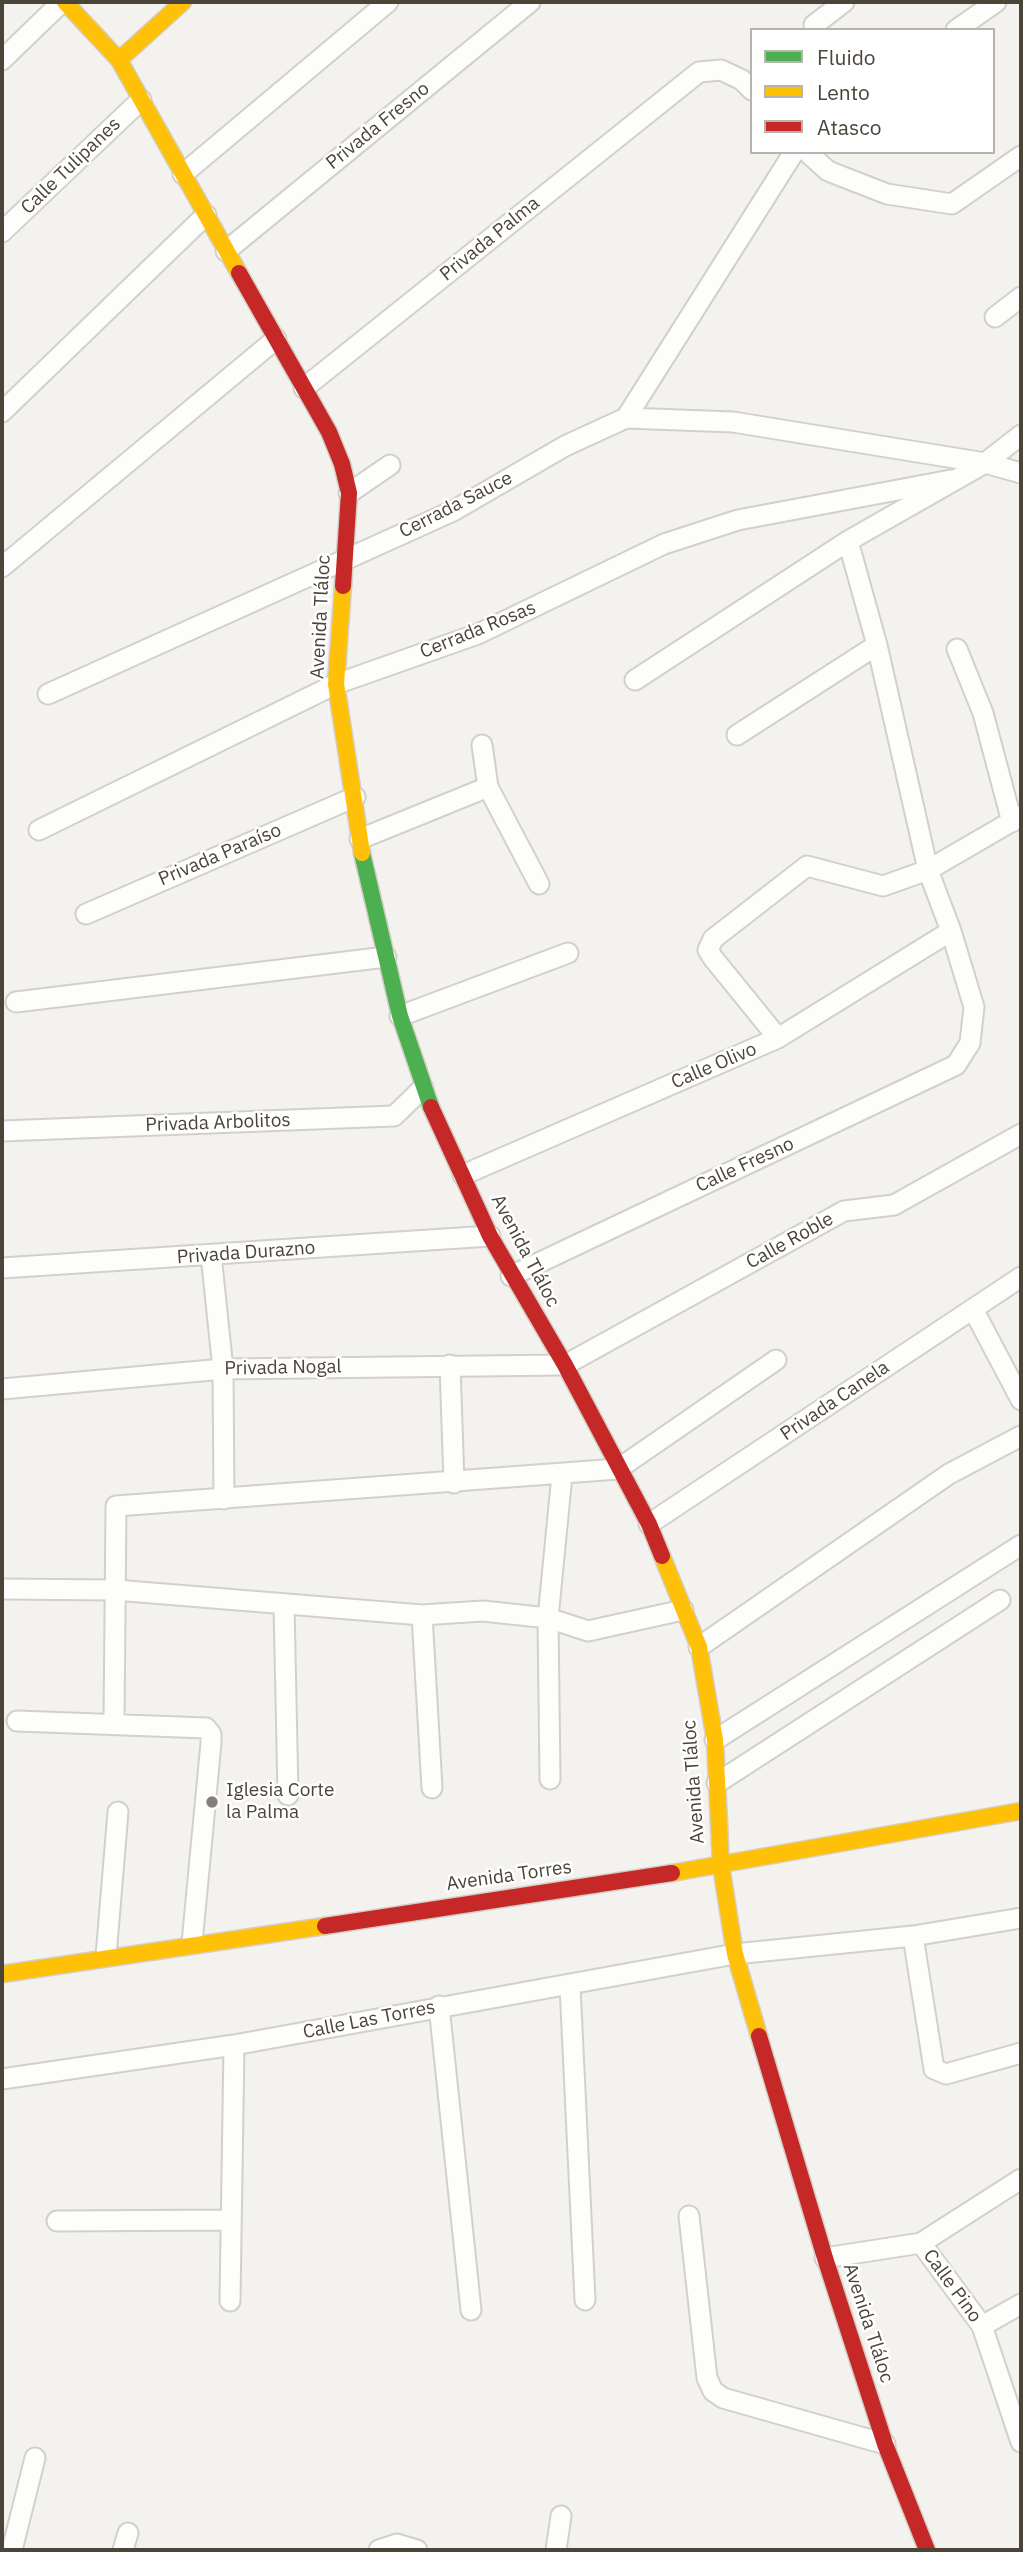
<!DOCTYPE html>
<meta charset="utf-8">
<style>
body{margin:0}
#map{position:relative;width:1023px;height:2552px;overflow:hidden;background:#f4f2ee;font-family:"IBM Plex Sans",sans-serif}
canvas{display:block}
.frame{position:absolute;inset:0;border:4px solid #4b4439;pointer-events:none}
.legend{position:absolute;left:750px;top:28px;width:245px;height:126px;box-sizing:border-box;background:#fff;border:2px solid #b7b4b0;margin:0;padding:9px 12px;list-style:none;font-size:21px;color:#4b4439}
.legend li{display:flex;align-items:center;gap:14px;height:35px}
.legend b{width:35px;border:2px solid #b7b4b0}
</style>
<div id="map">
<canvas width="1023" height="2552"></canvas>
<div class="frame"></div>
<ul class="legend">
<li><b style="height:9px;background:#4caf50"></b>Fluido</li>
<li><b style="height:9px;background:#ffc107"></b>Lento</li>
<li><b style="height:9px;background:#c62828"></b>Atasco</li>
</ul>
</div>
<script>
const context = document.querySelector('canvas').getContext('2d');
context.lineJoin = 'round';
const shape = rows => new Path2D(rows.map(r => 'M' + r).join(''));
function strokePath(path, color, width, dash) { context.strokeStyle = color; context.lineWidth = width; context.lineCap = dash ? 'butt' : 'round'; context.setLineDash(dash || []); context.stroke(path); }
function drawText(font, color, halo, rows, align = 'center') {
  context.font = font + ' "IBM Plex Sans",sans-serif'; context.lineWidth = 5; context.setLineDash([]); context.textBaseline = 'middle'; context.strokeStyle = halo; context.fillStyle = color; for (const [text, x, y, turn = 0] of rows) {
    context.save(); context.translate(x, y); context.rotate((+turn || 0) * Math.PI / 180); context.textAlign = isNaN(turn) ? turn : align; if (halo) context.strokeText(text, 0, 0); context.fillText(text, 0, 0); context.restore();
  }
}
const street = shape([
 [814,25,844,2],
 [956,30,996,2],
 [2,60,62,2],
 [807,152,828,171,887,194,952,204,1021,156],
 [183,174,388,2],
 [2,232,141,100],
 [226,251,530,2],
 [995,317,1021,297],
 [304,388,699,72,721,70,742,80,752,90],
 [2,412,206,215],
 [626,418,794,152],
 [349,493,390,465],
 [2,567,276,339],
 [957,649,983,713,1012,822],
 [635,680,848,541,985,463,1021,435],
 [48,694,453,511,565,446,626,418,733,422,985,463,1021,473],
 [737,735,877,645],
 [482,745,488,787,539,884],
 [39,830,336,684,478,634,664,544,738,520,951,480],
 [360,839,488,787],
 [86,914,355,797],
 [16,1002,386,957],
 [400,1016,568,953],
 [778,1038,713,958,708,950,713,939,807,866,883,886,928,870,1021,816],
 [2,1131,394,1116,423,1088],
 [463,1175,778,1038,951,931],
 [211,1255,223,1369,224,1499],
 [2,1268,490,1236],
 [511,1276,956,1065,970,1043,974,1007,951,931,928,870,877,645,848,541],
 [973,1309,1021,1400],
 [450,1365,454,1483],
 [2,1389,223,1369,565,1365,844,1211,894,1205,1021,1134],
 [649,1524,1021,1277],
 [2,1589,115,1590,422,1615,483,1611,548,1618,588,1631,683,1610],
 [284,1605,288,1795],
 [422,1615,432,1788],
 [699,1647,949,1474,1021,1436],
 [17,1721,206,1728,211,1734,211,1743,192,1943],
 [114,1724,116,1506,618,1469,776,1360],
 [715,1740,1021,1545],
 [550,1779,548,1618,562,1475],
 [717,1783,1000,1600],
 [913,1936,934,2069,946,2074,1021,2053],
 [106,1956,118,1812],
 [570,1986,585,2300],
 [439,2006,471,2310],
 [2,2079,234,2045,735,1954,913,1936,1021,1918],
 [1021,2179,921,2243,982,2326,1021,2442],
 [689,2216,707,2378,713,2391,723,2398,885,2444],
 [57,2221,231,2220],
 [825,2258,921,2243],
 [230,2301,234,2045],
 [982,2326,1021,2304],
 [12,2550,35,2458],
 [123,2550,128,2533],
 [379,2550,397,2544,417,2550],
 [556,2550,561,2516]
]);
const fast = shape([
 [362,853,400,1016,431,1107]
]);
const slow = shape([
 [65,2,119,60,239,273],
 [119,60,183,2],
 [343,586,336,684,362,853],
 [662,1556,699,1647,715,1740,721,1866,735,1954,759,2036],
 [672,1873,1021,1811],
 [2,1974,325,1926]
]);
const jam = shape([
 [239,273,329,432,342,464,349,493,343,586],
 [431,1107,490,1236,565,1365,649,1524,662,1556],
 [325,1926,672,1873],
 [759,2036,825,2258,885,2444,927,2550]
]);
const markers = [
 [212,1802,7,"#868178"]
];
const streetNames = [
 ["Privada Fresno",378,126,-39],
 ["Calle Tulipanes",71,166,-44],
 ["Privada Palma",490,239,-39],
 ["Cerrada Sauce",456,505,-27],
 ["Avenida Tláloc",321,617,-87],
 ["Cerrada Rosas",478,630,-22],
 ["Privada Paraíso",220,855,-23],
 ["Calle Olivo",714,1066,-23],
 ["Privada Arbolitos",218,1123,-2],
 ["Calle Fresno",745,1165,-25],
 ["Calle Roble",790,1241,-29],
 ["Avenida Tláloc",525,1251,62],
 ["Privada Durazno",246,1253,-4],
 ["Privada Nogal",283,1368,-1],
 ["Privada Canela",835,1401,-34],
 ["Avenida Tláloc",694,1782,-94],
 ["Avenida Torres",509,1876,-8],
 ["Calle Las Torres",369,2020,-11],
 ["Calle Pino",952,2286,54],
 ["Avenida Tláloc",868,2323,72]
];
const poiNames = [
 ["Iglesia Corte",226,1791],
 ["la Palma",226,1813]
];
strokePath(street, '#d2d0cb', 23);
strokePath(fast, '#d3cfc5', 19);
strokePath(slow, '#d3cfc5', 19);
strokePath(jam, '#d3cfc5', 19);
strokePath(street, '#fdfdfc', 19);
strokePath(fast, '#4caf50', 16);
strokePath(slow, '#ffc107', 16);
strokePath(jam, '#c62828', 16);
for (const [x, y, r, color] of markers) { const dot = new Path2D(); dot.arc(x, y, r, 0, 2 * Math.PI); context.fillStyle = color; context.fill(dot); strokePath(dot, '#fff', 2.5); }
drawText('19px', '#4b4439', '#fff', streetNames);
drawText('19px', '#4b4439', '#fff', poiNames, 'left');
</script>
